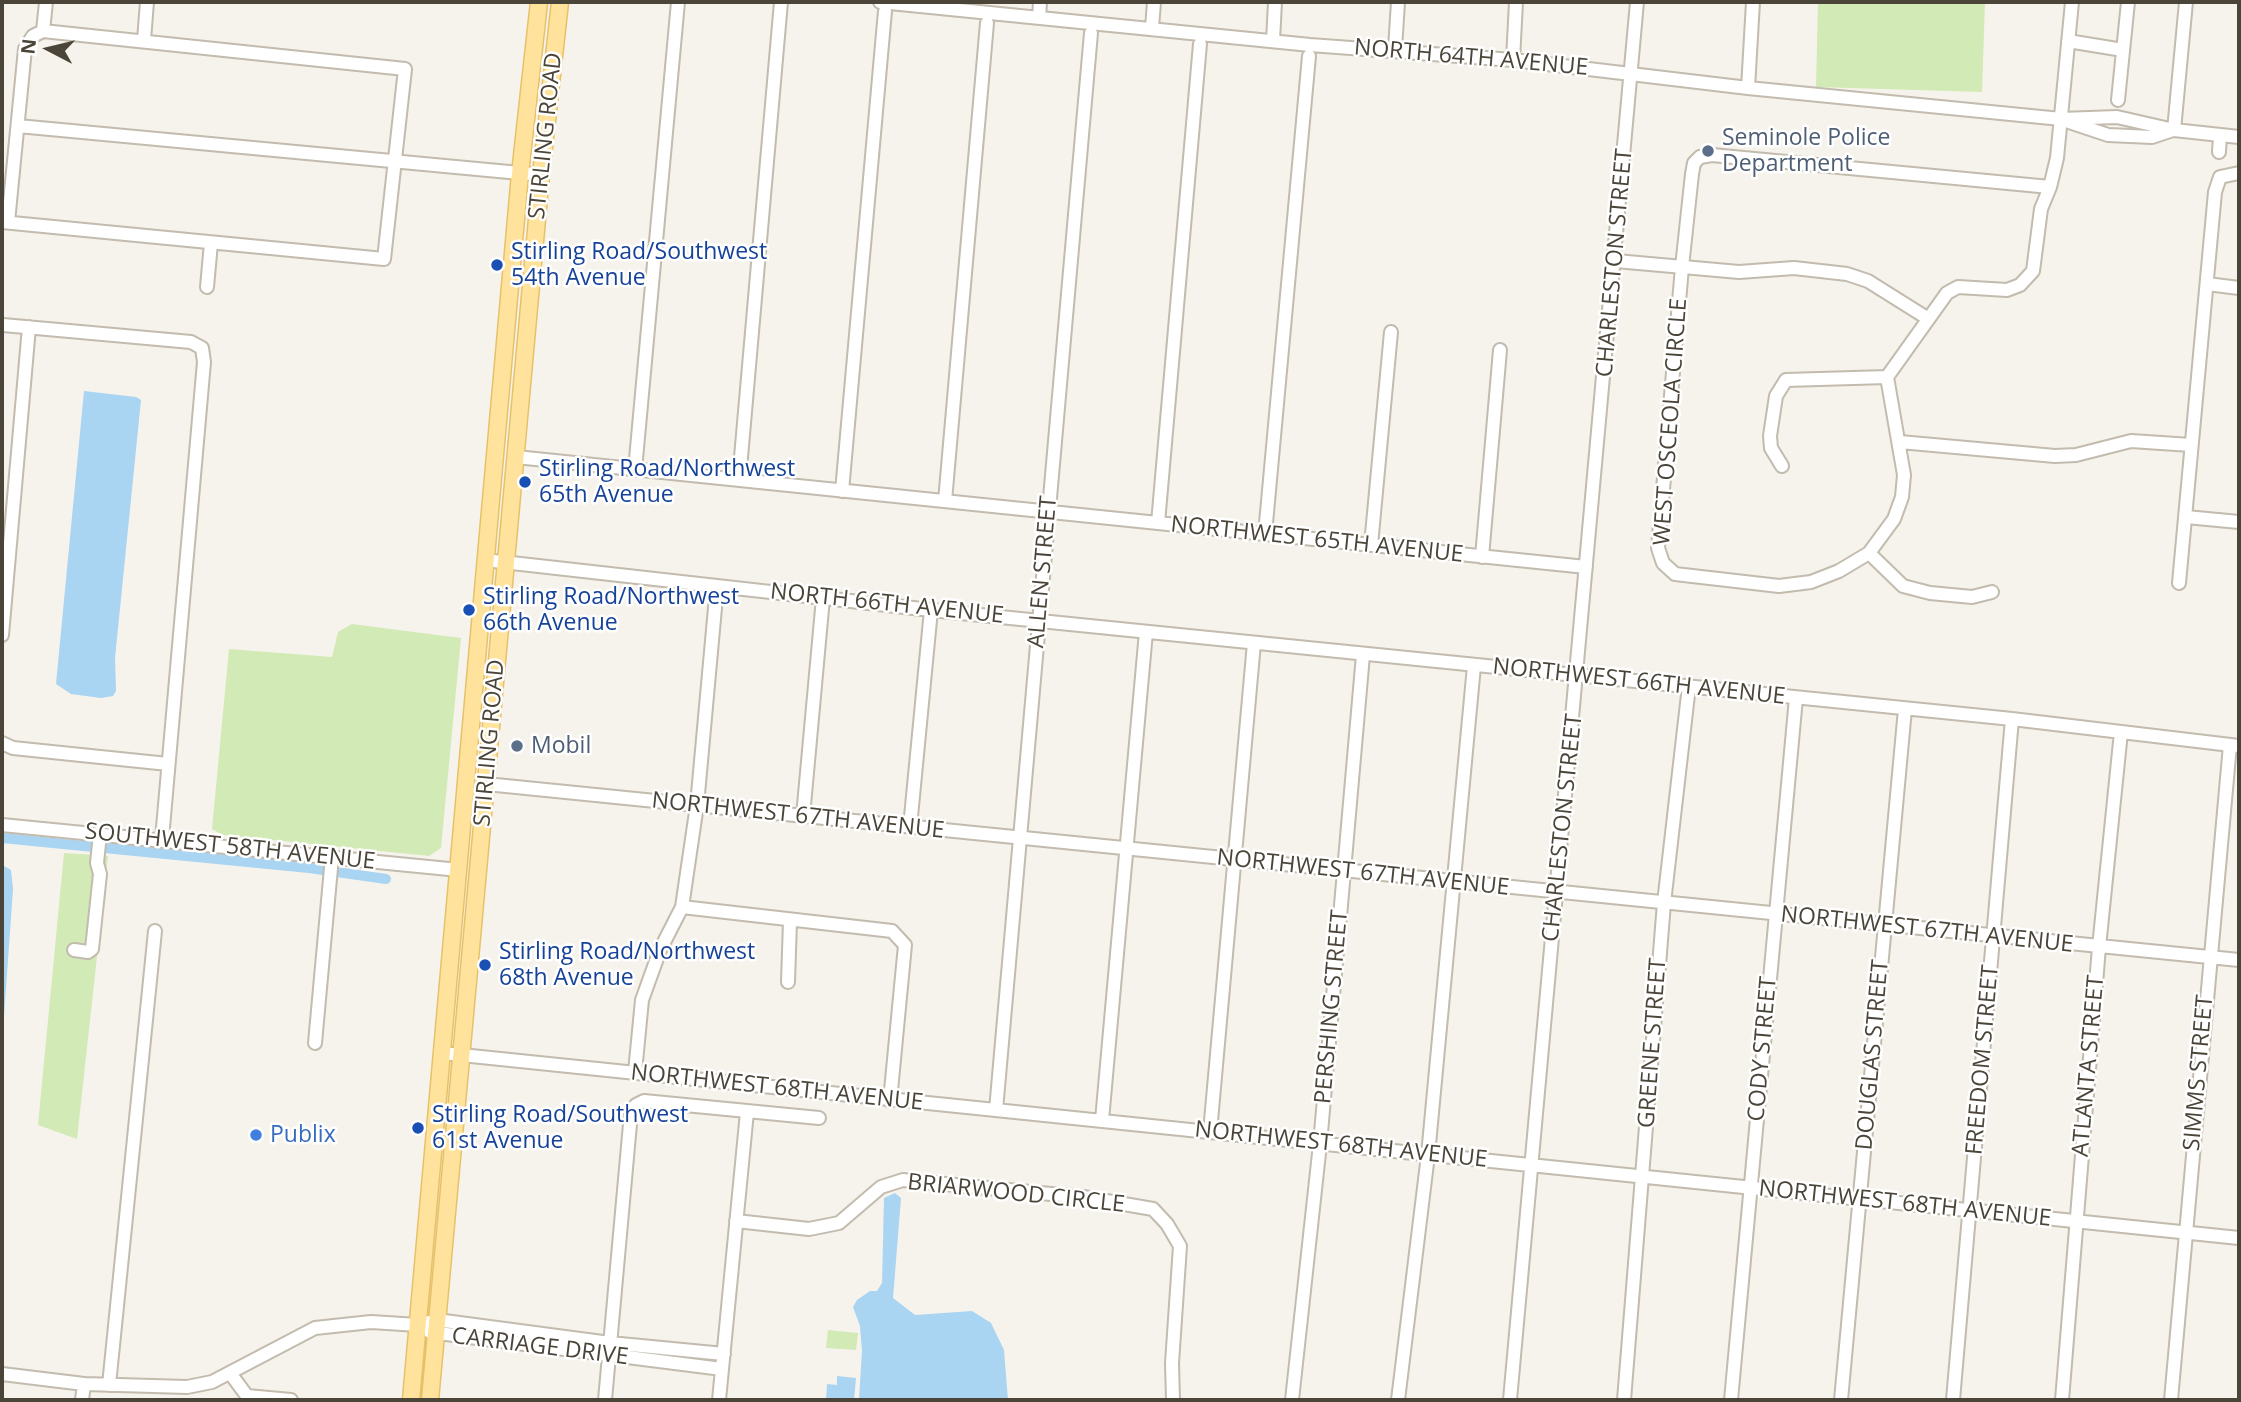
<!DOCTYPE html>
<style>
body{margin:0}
#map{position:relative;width:2241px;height:1402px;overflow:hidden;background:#f6f3ec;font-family:"Open Sans",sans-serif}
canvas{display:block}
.frame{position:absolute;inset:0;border:4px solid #4b4439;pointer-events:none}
.north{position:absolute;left:14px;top:14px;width:70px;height:70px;-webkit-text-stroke:5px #fff;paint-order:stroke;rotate:277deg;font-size:19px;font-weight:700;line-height:28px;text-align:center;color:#4b4439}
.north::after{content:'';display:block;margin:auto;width:24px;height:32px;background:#4b4439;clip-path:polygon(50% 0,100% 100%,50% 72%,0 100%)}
</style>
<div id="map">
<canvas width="2241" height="1402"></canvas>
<div class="frame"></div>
<div class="north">N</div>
</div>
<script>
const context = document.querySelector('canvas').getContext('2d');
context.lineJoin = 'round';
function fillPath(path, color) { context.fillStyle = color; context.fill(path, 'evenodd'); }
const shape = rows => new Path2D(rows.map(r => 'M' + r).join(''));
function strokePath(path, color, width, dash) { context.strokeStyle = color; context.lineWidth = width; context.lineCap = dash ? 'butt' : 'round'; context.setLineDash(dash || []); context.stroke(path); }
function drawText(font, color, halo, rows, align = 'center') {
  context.font = font + ' "Open Sans",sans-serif'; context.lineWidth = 5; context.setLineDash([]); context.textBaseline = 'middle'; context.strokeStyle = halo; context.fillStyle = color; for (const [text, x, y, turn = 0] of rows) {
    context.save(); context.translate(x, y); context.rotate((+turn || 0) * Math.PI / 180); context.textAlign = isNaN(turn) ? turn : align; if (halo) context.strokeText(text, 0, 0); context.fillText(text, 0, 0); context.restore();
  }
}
const green = shape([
 [1818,2,1985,2,1982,92,1816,87],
 [352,624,461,638,441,848,429,856,223,835,212,829,229,649,332,657,338,632],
 [64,853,108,856,77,1139,38,1125],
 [828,1330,858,1333,856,1350,826,1348]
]);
const water = shape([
 [84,391,136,397,141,400,115,658,116,691,113,696,101,698,71,694,56,684],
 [2,865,11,870,13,889,2,1045],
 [895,1193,901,1198,893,1298,915,1315,972,1311,991,1323,1004,1350,1008,1400,859,1400,862,1351,860,1326,853,1307,857,1300,870,1291,877,1291,882,1283,884,1198],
 [837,1376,856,1378,854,1400,826,1400,827,1384,837,1385]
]);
const canal = shape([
 [2,838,309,868,386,879]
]);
const minor = shape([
 [880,2,1310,45,1513,60,1748,88,2061,119,2117,117,2174,130,2239,137],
 [1039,18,1040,2],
 [1152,28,1154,2],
 [144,40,147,2],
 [1273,41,1275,2],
 [2068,41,2123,50],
 [1395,49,1398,2],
 [1513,60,1516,2],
 [1748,88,1753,2],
 [2118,100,2128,2],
 [2069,122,2108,135,2152,137,2173,130],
 [18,126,541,175],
 [2174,130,2186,2],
 [2219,152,2220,136],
 [2050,187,1712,155,1700,157,1694,163,1692,174,1682,267,1658,548,1663,563,1675,574,1779,586,1811,582,1839,571,1869,553,1894,519,1902,497,1904,475,1887,377,1947,293,1958,287,2007,290,2020,285,2033,271,2041,209,2050,187,2057,158,2072,2],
 [2,222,384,259,405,69,43,31],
 [8,222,25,49,33,36,43,31,46,2],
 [1616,261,1739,272,1794,268,1847,274,1868,281,1927,318],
 [2207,284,2239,288],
 [207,287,211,243],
 [3,325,191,342,202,348,204,362,162,839],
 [1900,442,2055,456,2076,455,2131,441,2191,445],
 [516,457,1586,567],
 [1782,466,1771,448,1770,436,1776,396,1786,380,1887,377],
 [635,470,678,2],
 [739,480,781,2],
 [842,491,885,11],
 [945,501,987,23],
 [2186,517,2239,522],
 [1158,523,1200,44],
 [1265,534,1309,56],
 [1371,545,1391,332],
 [1869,553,1903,586,1930,593,1972,597,1992,592],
 [1482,557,1500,350],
 [485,560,931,610,2012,719,2239,746],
 [2179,583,2215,192,2220,177,2239,173],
 [2,635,29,327],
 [2,743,13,748,168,764],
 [486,784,2239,960],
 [803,816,823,598],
 [2,825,459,870],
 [910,827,931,610],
 [682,907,892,931,905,945,890,1101],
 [74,950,88,952,92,949,100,874,97,863,100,834],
 [788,982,790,921],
 [315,1043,332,857],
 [442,1053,2239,1238],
 [635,1072,642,1000,660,950,682,907,697,805,717,586],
 [996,1110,1091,33],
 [1102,1120,1146,632],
 [1210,1132,1254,643],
 [736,1221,809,1229,839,1223,881,1187,903,1180,1083,1197,1153,1209,1167,1224,1180,1246,1172,1363,1173,1400],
 [430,1332,722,1369],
 [230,1373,247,1396,291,1400],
 [2,1374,84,1384,187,1387,212,1382,315,1328,371,1322,418,1325,437,1320,610,1343,724,1354],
 [109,1385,155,931],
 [82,1400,84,1384],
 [605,1400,631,1113,636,1105,644,1101,819,1118],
 [719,1400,747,1112],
 [1292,1400,1320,1144,1363,655],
 [1398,1400,1428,1155,1474,666],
 [1510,1400,1637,2],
 [1624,1400,1664,903,1689,686],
 [1731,1400,1796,698],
 [1841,1400,1905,709],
 [1953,1400,2012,719],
 [2062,1400,2099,947,2121,732],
 [2171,1400,2230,745]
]);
const major = shape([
 [411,1400,520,174,539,2],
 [430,1400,541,175,560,2]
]);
const markers = [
 [1708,151,7,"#5c6f8a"],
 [497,265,7,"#1a4fb4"],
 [525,482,7,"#1a4fb4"],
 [469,610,7,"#1a4fb4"],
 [517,746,7,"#5c6f8a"],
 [485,965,7,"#1a4fb4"],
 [418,1128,7,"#1a4fb4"],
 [256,1135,7,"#3f7fe0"]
];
const streetNames = [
 ["NORTH 64TH AVENUE",1471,58,5],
 ["STIRLING ROAD",546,136,-84],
 ["CHARLESTON STREET",1615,263,-85],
 ["WEST OSCEOLA CIRCLE",1671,422,-86],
 ["NORTHWEST 65TH AVENUE",1317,540,6],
 ["ALLEN STREET",1043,572,-85],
 ["NORTH 66TH AVENUE",887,604,6],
 ["NORTHWEST 66TH AVENUE",1639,682,6],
 ["STIRLING ROAD",490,743,-85],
 ["NORTHWEST 67TH AVENUE",798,816,6],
 ["CHARLESTON STREET",1563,828,-84],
 ["SOUTHWEST 58TH AVENUE",230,847,6],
 ["NORTHWEST 67TH AVENUE",1363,873,6],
 ["NORTHWEST 67TH AVENUE",1927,930,6],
 ["PERSHING STREET",1332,1007,-85],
 ["GREENE STREET",1653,1043,-86],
 ["CODY STREET",1763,1049,-85],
 ["DOUGLAS STREET",1873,1055,-85],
 ["FREEDOM STREET",1983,1060,-85],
 ["ATLANTA STREET",2089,1066,-85],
 ["SIMMS STREET",2199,1073,-85],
 ["NORTHWEST 68TH AVENUE",777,1088,6],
 ["NORTHWEST 68TH AVENUE",1341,1145,6],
 ["BRIARWOOD CIRCLE",1016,1194,6],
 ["NORTHWEST 68TH AVENUE",1905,1204,6],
 ["CARRIAGE DRIVE",540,1347,7]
];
const serviceNames = [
 ["Seminole Police",1722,138],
 ["Department",1722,164],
 ["Mobil",531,746]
];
const transitNames = [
 ["Stirling Road/Southwest",511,252],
 ["54th Avenue",511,278],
 ["Stirling Road/Northwest",539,469],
 ["65th Avenue",539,495],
 ["Stirling Road/Northwest",483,597],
 ["66th Avenue",483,623],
 ["Stirling Road/Northwest",499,952],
 ["68th Avenue",499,978],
 ["Stirling Road/Southwest",432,1115],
 ["61st Avenue",432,1141]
];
const shopNames = [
 ["Publix",270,1135]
];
fillPath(green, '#d2eab5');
fillPath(water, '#a9d4f2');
strokePath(canal, '#a9d4f2', 10);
strokePath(minor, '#c2bbae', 16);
strokePath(major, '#e6c16a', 19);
strokePath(minor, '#fff', 12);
strokePath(major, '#ffe39c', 16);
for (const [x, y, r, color] of markers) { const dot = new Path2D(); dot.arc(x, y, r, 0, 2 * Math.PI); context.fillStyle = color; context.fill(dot); strokePath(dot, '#fff', 2.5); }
drawText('23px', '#4b4439', '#fff', streetNames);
drawText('23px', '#4e5e75', '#fff', serviceNames, 'left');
drawText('23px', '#164399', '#fff', transitNames, 'left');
drawText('23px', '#366cbe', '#fff', shopNames, 'left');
</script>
